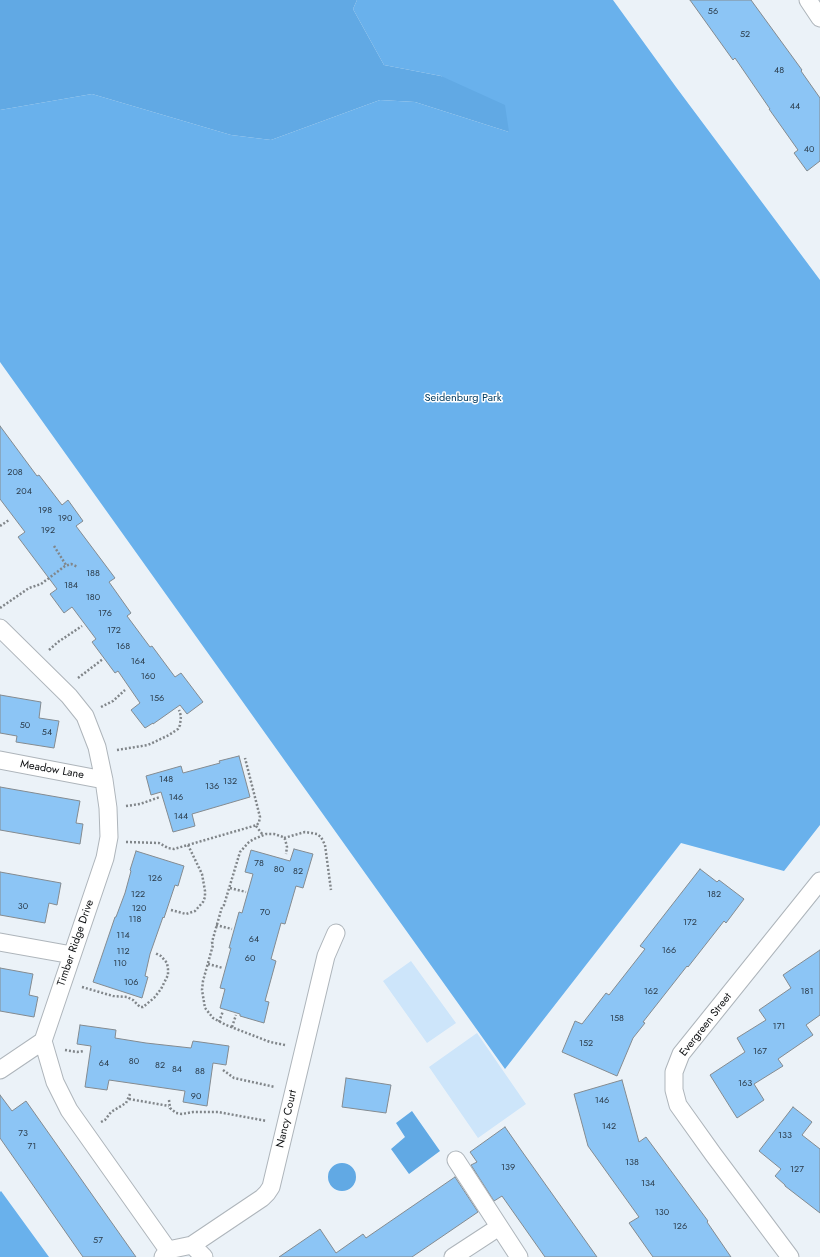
<!DOCTYPE html>
<style>
body{margin:0}
canvas{display:block;background:#ebf2f8}
</style>
<canvas width="820" height="1257"></canvas>
<script>
const context = document.querySelector('canvas').getContext('2d');
context.lineJoin = 'round';
function fillPath(path, color) { context.fillStyle = color; context.fill(path, 'evenodd'); }
const shape = rows => new Path2D(rows.map(r => 'M' + r).join(''));
function strokePath(path, color, width, dash) { context.strokeStyle = color; context.lineWidth = width; context.lineCap = dash ? 'butt' : 'round'; context.setLineDash(dash || []); context.stroke(path); }
function drawText(font, color, halo, rows, align = 'center') {
  context.font = font + ' Jost,sans-serif'; context.lineWidth = 3; context.setLineDash([]); context.textBaseline = 'middle'; context.strokeStyle = halo; context.fillStyle = color; for (const [text, x, y, turn = 0] of rows) {
    context.save(); context.translate(x, y); context.rotate((+turn || 0) * Math.PI / 180); context.textAlign = isNaN(turn) ? turn : align; if (halo) context.strokeText(text, 0, 0); context.fillText(text, 0, 0); context.restore();
  }
}
const green = shape([
 [411,961,456,1023,427,1043,383,981],
 [477,1033,526,1104,478,1138,429,1067]
]);
const forest = shape([
 [357,0,613,0,676,87,820,280,820,825,784,871,681,843,505,1069,0,362,0,110,92,94,231,135,271,140,380,100,415,102,509,132,441,76,384,65,353,9],
 [1,1191,49,1257,0,1257,0,1192]
]);
const water = shape([
 [0,0,357,0,353,9,384,65,441,76,505,105,509,132,415,102,380,100,271,140,231,135,92,94,0,110],
 [412,1111,440,1151,409,1174,391,1149,405,1137,396,1123],
 '328 1177a14 14 0 1 1 28 0a14 14 0 1 1-28 0Z'
]);
const building = shape([
 [690,0,751,0,802,70,801,71,820,98,820,161,807,171,794,153,798,150,769,109,770,109,735,58,733,60,690,0],
 [0,426,37,476,39,475,62,505,68,500,83,521,76,526,115,578,109,582,131,613,127,616,150,647,152,646,175,677,181,673,203,702,187,714,180,705,153,724,153,723,145,728,131,710,140,703,118,671,115,673,92,642,96,639,72,607,64,613,50,594,57,589,18,537,25,532,0,499,0,426],
 [0,695,41,702,39,718,59,721,54,748,16,742,17,736,0,733,0,695],
 [239,756,250,797,192,814,195,826,173,832,161,792,151,795,146,776,181,766,183,773,220,763,219,761,239,756],
 [0,787,80,801,76,823,83,824,80,844,0,830,0,787],
 [294,849,313,854,303,888,296,886,285,924,281,923,271,959,276,961,265,1001,269,1002,264,1023,240,1016,240,1014,220,1008,225,989,220,988,231,948,229,948,239,912,242,913,253,874,245,872,251,850,290,861,294,849],
 [136,851,184,866,178,886,175,885,164,918,163,917,150,954,145,976,148,977,142,998,93,982,115,917,116,917,125,893,131,871,130,870,136,851],
 [700,869,717,882,719,880,744,899,726,923,724,921,688,967,687,966,643,1022,645,1023,633,1038,617,1076,562,1052,575,1021,582,1024,606,993,609,995,645,949,640,946,700,869],
 [0,872,61,883,57,905,49,903,45,923,0,915,0,872],
 [820,950,820,1015,806,1025,813,1035,778,1059,783,1066,754,1084,764,1100,737,1118,710,1075,745,1052,737,1038,766,1020,759,1010,791,988,783,975,820,950],
 [0,968,33,974,29,995,38,997,34,1017,0,1011,0,968],
 [80,1025,116,1030,115,1038,146,1043,191,1048,193,1041,229,1046,226,1065,213,1063,207,1106,183,1102,185,1091,109,1080,107,1090,85,1087,91,1046,77,1044,80,1025],
 [346,1078,391,1085,386,1113,342,1107,346,1078],
 [622,1080,639,1142,646,1137,708,1221,707,1222,731,1257,653,1257,629,1223,639,1217,588,1146,574,1094,622,1080],
 [0,1095,12,1111,26,1101,136,1257,83,1257,0,1138,0,1095],
 [793,1107,812,1122,802,1135,820,1149,820,1213,785,1186,785,1185,775,1176,781,1169,759,1151,793,1107],
 [505,1127,521,1150,597,1257,545,1257,502,1196,494,1201,471,1165,477,1162,470,1152,505,1127],
 [455,1177,478,1212,412,1257,279,1257,320,1229,336,1253,363,1234,366,1238,455,1177]
]);
const path = shape([
 [0,526,9,520],
 [54,546,66,565],
 [0,608,29,588,41,584,65,566,71,564,78,567],
 [49,650,58,642,82,626],
 [78,678,103,659],
 [101,707,113,701,125,690],
 [117,750,148,745,169,735,178,729,180,725,181,716,179,710],
 [126,806,140,804,160,797],
 [256,826,263,835],
 [284,838,305,832,317,834,321,837,325,845,331,890],
 [126,842,159,843,168,848,174,849,257,825,259,822,260,817,245,758],
 [230,888,246,892],
 [171,910,186,914,195,911,203,902,205,897,205,891,202,874,188,845],
 [216,925,232,929],
 [208,964,223,968],
 [82,987,113,996,127,997,133,1000,140,1007,143,1007,154,998,161,989,168,975,168,969,167,963,161,956,155,953],
 [219,1022,223,1011],
 [232,1027,236,1015],
 [285,1045,270,1042,226,1025,213,1018,205,1008,202,990,203,981,213,945,212,942,222,907,224,905,240,852,249,842,254,839,266,834,274,834,283,837,285,839,287,847,286,854],
 [65,1050,77,1052,84,1051],
 [223,1070,234,1078,275,1087],
 [129,1099,169,1106],
 [169,1100,170,1108,176,1113,182,1114,193,1112,218,1112,267,1121],
 [101,1122,105,1120,111,1112,126,1103,130,1094]
]);
const minor = shape([
 [808,0,820,18],
 [0,628,69,696,85,716,97,747,104,780,108,808,109,837,105,858,43,1041,55,1082,69,1110,168,1250,163,1257],
 [0,760,104,780],
 [0,942,72,955],
 [0,1070,43,1041],
 [456,1160,519,1257],
 [192,1245,204,1257],
 [168,1250,192,1245,262,1198,267,1193,271,1187,326,956,336,933],
 [453,1257,499,1227],
 [790,1257,713,1154,678,1105,674,1090,674,1072,681,1054,820,881]
]);
const numberNames = [
 ["56",713,12],
 ["52",745,35],
 ["48",779,71],
 ["44",795,107],
 ["40",809,150],
 ["208",15,473],
 ["204",24,492],
 ["198",45,511],
 ["190",65,519],
 ["192",48,531],
 ["188",93,574],
 ["184",71,586],
 ["180",93,598],
 ["176",105,614],
 ["172",114,631],
 ["168",123,647],
 ["164",138,662],
 ["160",148,677],
 ["156",157,699],
 ["50",25,726],
 ["54",47,733],
 ["148",166,780],
 ["132",230,782],
 ["136",212,787],
 ["146",176,798],
 ["144",181,817],
 ["78",259,864],
 ["80",279,870],
 ["82",298,872],
 ["126",155,879],
 ["122",138,895],
 ["182",714,895],
 ["30",23,907],
 ["120",139,909],
 ["70",265,913],
 ["118",135,920],
 ["172",690,923],
 ["114",123,936],
 ["64",254,940],
 ["166",669,951],
 ["112",123,952],
 ["60",250,959],
 ["110",120,964],
 ["106",131,983],
 ["162",651,992],
 ["181",807,992],
 ["158",617,1019],
 ["171",779,1027],
 ["152",586,1044],
 ["167",760,1052],
 ["80",134,1062],
 ["64",104,1064],
 ["82",160,1066],
 ["84",177,1070],
 ["88",200,1072],
 ["163",745,1084],
 ["90",196,1097],
 ["146",602,1101],
 ["142",609,1127],
 ["73",23,1134],
 ["133",785,1136],
 ["71",32,1147],
 ["138",632,1163],
 ["139",508,1168],
 ["127",797,1170],
 ["134",648,1184],
 ["130",662,1213],
 ["126",680,1227],
 ["57",98,1241]
];
const parkNames = [
 ["Seidenburg Park",463,398]
];
const streetNames = [
 ["Meadow Lane",52,770,10],
 ["Timber Ridge Drive",76,943,-71],
 ["Evergreen Street",706,1025,-52],
 ["Nancy Court",287,1119,-77]
];
fillPath(green, '#cde5fa');
fillPath(forest, '#69b1ec');
fillPath(water, '#61a9e4');
fillPath(building, '#8cc5f5');
strokePath(building, '#848b90', 1);
strokePath(minor, '#aeb5bb', 19);
strokePath(path, '#81868a', 2.5, [2, 2]);
strokePath(minor, '#fff', 17);
drawText('9px', '#2a3a48', null, numberNames);
drawText('11px', '#043e64', '#fefefe', parkNames);
drawText('11px', '#0a0c0e', '#fefefe', streetNames);
</script>
